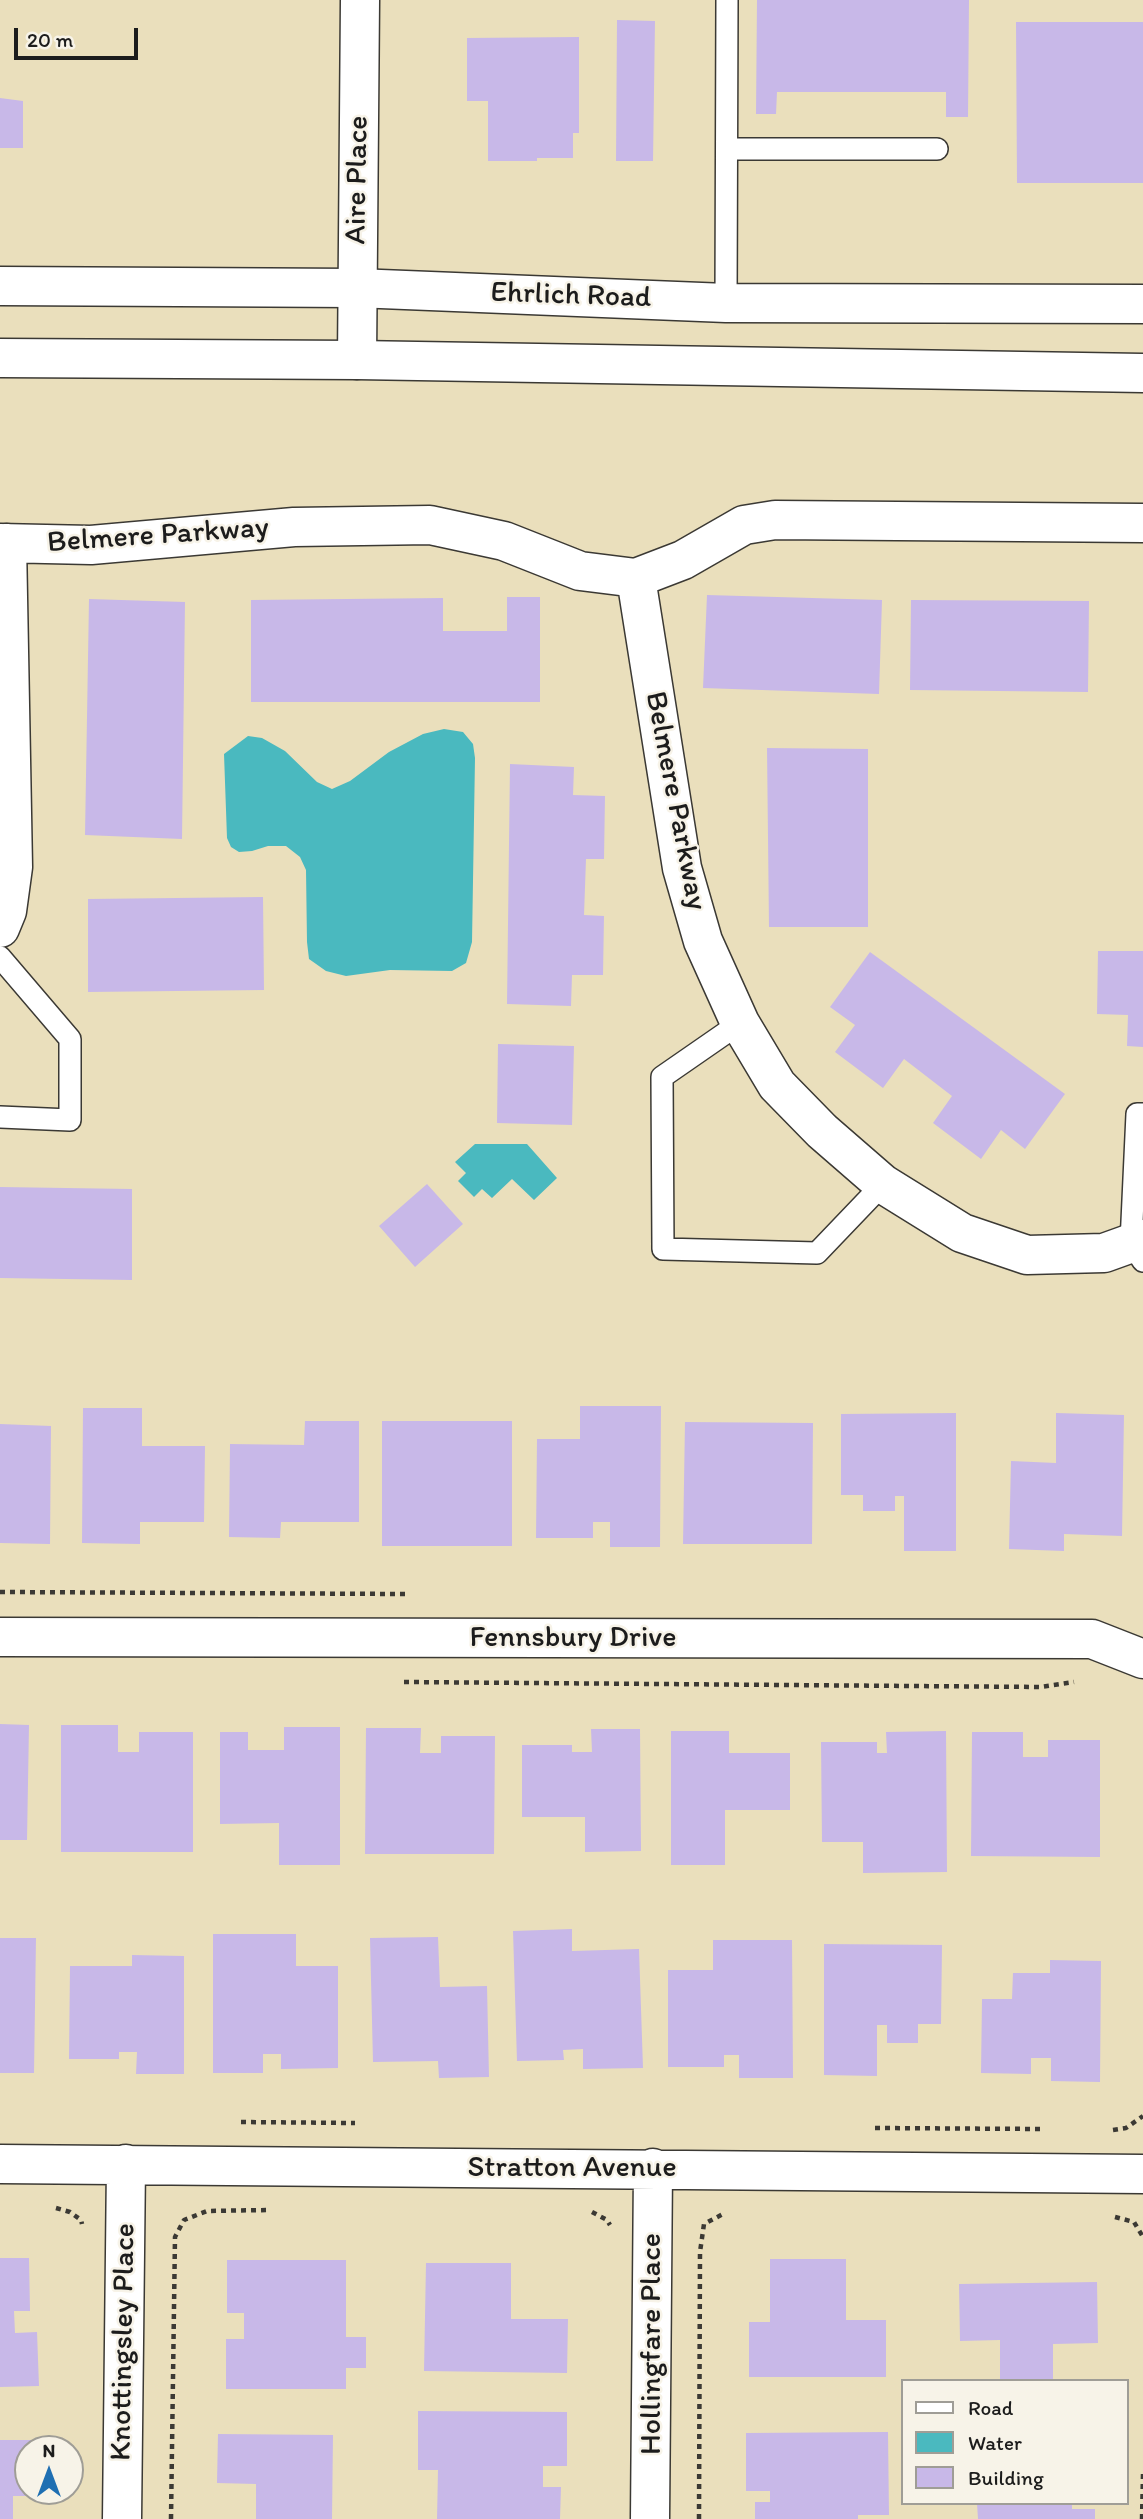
<!DOCTYPE html>
<style>
body{margin:0}
#map{position:relative;width:1143px;height:2519px;overflow:hidden;background:#eadfbc;font-family:Itim,sans-serif}
canvas{display:block}
.legend{position:absolute;left:901px;top:2379px;width:228px;height:126px;box-sizing:border-box;background:#f7f3e8;border:2px solid #9f9d96;margin:0;padding:9px 12px;list-style:none;font-size:21px;color:#1c1c1c}
.legend li{display:flex;align-items:center;gap:14px;height:35px}
.legend b{width:35px;border:2px solid #9f9d96}
.north{position:absolute;left:14px;top:2435px;width:70px;height:70px;box-sizing:border-box;background:#f7f3e8;border:2px solid #9f9d96;border-radius:50%;rotate:0deg;font-size:19px;font-weight:700;line-height:28px;text-align:center;color:#1c1c1c}
.north::after{content:'';display:block;margin:auto;width:24px;height:32px;background:#1f6fb2;clip-path:polygon(50% 0,100% 100%,50% 72%,0 100%)}
.scale{position:absolute;left:14px;top:28px;width:124px;height:32px;box-sizing:border-box;border:4px solid #1c1c1c;border-top:0;padding-left:9px;font-size:21px;line-height:24px;white-space:nowrap;color:#1c1c1c;-webkit-text-stroke:5px #f7f3e8;paint-order:stroke}
</style>
<div id="map">
<canvas width="1143" height="2519"></canvas>
<ul class="legend">
<li><b style="height:9px;background:#fff"></b>Road</li>
<li><b style="height:19px;background:#4ab9bf"></b>Water</li>
<li><b style="height:19px;background:#c8b8e8"></b>Building</li>
</ul>
<div class="north">N</div>
<div class="scale">20 m</div>
</div>
<script>
const context = document.querySelector('canvas').getContext('2d');
context.lineJoin = 'round';
function fillPath(path, color) { context.fillStyle = color; context.fill(path, 'evenodd'); }
const shape = rows => new Path2D(rows.map(r => 'M' + r).join(''));
function strokePath(path, color, width, dash) { context.strokeStyle = color; context.lineWidth = width; context.lineCap = dash ? 'butt' : 'round'; context.setLineDash(dash || []); context.stroke(path); }
function drawText(font, color, halo, rows, align = 'center') {
  context.font = font + ' Itim,sans-serif'; context.lineWidth = 5; context.setLineDash([]); context.textBaseline = 'middle'; context.strokeStyle = halo; context.fillStyle = color; for (const [text, x, y, turn = 0] of rows) {
    context.save(); context.translate(x, y); context.rotate((+turn || 0) * Math.PI / 180); context.textAlign = isNaN(turn) ? turn : align; if (halo) context.strokeText(text, 0, 0); context.fillText(text, 0, 0); context.restore();
  }
}
const water = shape([
 [444,729,463,732,473,744,475,758,472,942,466,963,452,971,390,970,346,976,326,971,309,959,307,942,306,870,300,857,286,846,268,846,252,851,239,852,231,847,227,838,224,754,248,736,262,738,285,751,317,782,332,789,350,781,389,752,423,734],
 [475,1144,527,1144,557,1178,534,1200,512,1179,492,1198,482,1189,474,1197,458,1181,466,1173,455,1162]
]);
const building = shape([
 [757,0,969,0,968,117,946,117,946,92,777,92,776,114,756,114],
 [617,20,655,21,653,161,616,161],
 [1016,22,1143,22,1143,183,1017,183],
 [579,37,579,133,573,133,573,158,537,158,537,161,488,161,488,101,467,101,467,38],
 [0,98,23,101,23,148,0,148],
 [707,595,882,600,879,694,703,688],
 [507,597,540,597,540,702,251,702,251,600,443,598,443,631,507,631],
 [89,599,185,602,182,839,85,835],
 [911,600,1089,601,1088,692,910,690],
 [767,748,868,749,868,927,769,927],
 [510,764,574,767,573,795,605,796,604,859,586,859,584,915,604,916,603,975,572,975,571,1006,507,1004],
 [263,897,264,990,88,992,88,899],
 [1098,951,1143,951,1143,1047,1127,1046,1128,1015,1097,1014],
 [870,952,1065,1094,1025,1149,1001,1130,981,1159,933,1123,952,1096,904,1059,883,1088,835,1052,855,1025,830,1007],
 [498,1044,574,1046,572,1125,497,1123],
 [427,1184,463,1224,415,1267,379,1226],
 [0,1187,132,1189,132,1280,0,1278],
 [580,1406,661,1406,660,1547,610,1547,610,1522,593,1522,593,1538,536,1538,537,1439,580,1439],
 [83,1408,142,1408,142,1446,205,1446,204,1522,140,1522,140,1544,82,1543],
 [956,1413,956,1551,904,1551,904,1496,895,1496,895,1511,863,1511,863,1495,841,1495,841,1414],
 [1056,1413,1124,1415,1122,1536,1064,1534,1064,1551,1009,1549,1011,1461,1056,1463],
 [305,1421,359,1421,359,1522,281,1522,280,1538,229,1537,230,1444,304,1445],
 [382,1421,512,1421,512,1546,382,1546],
 [685,1422,813,1423,812,1544,683,1544],
 [0,1424,51,1426,50,1544,0,1543],
 [0,1724,29,1725,27,1840,0,1840],
 [61,1725,118,1725,118,1752,139,1752,139,1732,193,1732,193,1852,61,1852],
 [284,1727,340,1727,340,1865,279,1865,279,1823,220,1824,220,1732,248,1732,248,1750,284,1750],
 [366,1728,421,1728,420,1753,441,1753,441,1736,495,1736,494,1854,365,1854],
 [591,1729,640,1729,641,1851,585,1852,585,1817,522,1817,522,1745,572,1745,572,1752,592,1752],
 [671,1731,729,1731,729,1753,790,1753,790,1810,725,1810,725,1865,671,1865],
 [946,1731,947,1872,863,1873,863,1842,822,1842,821,1742,877,1742,877,1753,887,1753,886,1732],
 [972,1732,1023,1732,1023,1757,1048,1757,1048,1740,1100,1740,1100,1857,971,1856],
 [572,1929,572,1951,639,1949,643,2068,583,2069,583,2049,563,2050,564,2060,517,2061,513,1931],
 [213,1934,296,1934,296,1966,338,1966,338,2068,281,2069,281,2054,263,2054,263,2073,213,2073],
 [438,1937,440,1987,487,1986,489,2077,439,2078,438,2061,373,2062,370,1938],
 [0,1938,36,1938,34,2073,0,2073],
 [713,1940,792,1940,793,2078,739,2078,739,2055,724,2055,724,2067,668,2067,668,1970,713,1970],
 [824,1944,942,1945,941,2024,918,2024,918,2043,887,2043,887,2025,877,2025,877,2076,824,2075],
 [132,1955,184,1956,184,2074,136,2074,137,2052,119,2052,119,2059,69,2059,70,1966,132,1966],
 [1050,1960,1101,1961,1100,2082,1051,2081,1051,2058,1031,2058,1031,2074,981,2073,982,1999,1012,1999,1013,1973,1050,1973],
 [0,2258,29,2258,30,2311,14,2311,15,2333,37,2332,39,2386,0,2387],
 [770,2259,846,2259,846,2320,886,2320,886,2377,749,2377,749,2322,770,2322],
 [227,2260,346,2260,346,2337,366,2337,366,2368,346,2368,346,2389,226,2389,226,2339,244,2339,244,2313,227,2313],
 [426,2263,511,2263,511,2319,568,2319,567,2373,424,2371],
 [1097,2282,1098,2343,1053,2344,1053,2381,1000,2381,1000,2340,960,2341,959,2284],
 [418,2411,567,2412,567,2466,543,2466,543,2487,561,2487,560,2519,437,2519,438,2470,418,2470],
 [888,2432,889,2515,858,2515,858,2519,755,2519,755,2502,770,2502,770,2491,746,2491,746,2433],
 [218,2434,333,2435,332,2519,256,2519,256,2484,217,2483],
 [0,2440,36,2440,36,2449,28,2449,28,2491,36,2491,36,2496,13,2496,13,2519,0,2519],
 [977,2503,1072,2503,1072,2509,1095,2509,1095,2519,978,2519]
]);
const path = shape([
 [0,1592,405,1594],
 [404,1682,1040,1687,1074,1682],
 [241,2122,355,2123],
 [875,2128,1041,2129],
 [1113,2130,1126,2128,1143,2116],
 [56,2208,70,2212,81,2220,82,2224],
 [592,2212,607,2220,610,2225],
 [1115,2217,1134,2222,1143,2237],
 [171,2519,175,2237,184,2220,207,2211,269,2210],
 [699,2519,700,2252,704,2224,725,2213],
 [1142,2519,1143,2474]
]);
const service = shape([
 [727,149,937,149],
 [726,303,727,0],
 [0,957,70,1039,70,1120,0,1117],
 [740,1023,662,1077,663,1249,817,1253,883,1184],
 [1143,1114,1137,1114,1131,1243,1143,1261]
]);
const minor = shape([
 [357,360,360,0],
 [0,543,91,545,294,527,430,525,504,541,580,571,636,578,683,560,744,525,775,520,1143,523],
 [636,578,682,868,703,941,740,1023,777,1085,822,1131,883,1184,962,1233,1027,1255,1104,1253,1143,1239],
 [0,928,7,911,13,867,7,543],
 [0,1637,1092,1639,1143,1659],
 [0,2164,1143,2174],
 [122,2519,126,2164],
 [650,2519,653,2168]
]);
const secondary = shape([
 [0,286,356,288,726,303,1143,304],
 [0,358,357,360,1143,373]
]);
const streetNames = [
 ["Aire Place",358,180,-89],
 ["Ehrlich Road",571,296,2],
 ["Belmere Parkway",158,536,-4],
 ["Belmere Parkway",675,801,79],
 ["Fennsbury Drive",573,1638],
 ["Stratton Avenue",572,2168],
 ["Knottingsley Place",124,2342,-89],
 ["Hollingfare Place",652,2344,-90]
];
fillPath(water, '#4ab9bf');
fillPath(building, '#c8b8e8');
strokePath(service, '#3b3934', 24);
strokePath(minor, '#3b3934', 41);
strokePath(secondary, '#3b3934', 41);
strokePath(path, '#3b3934', 4.5, [5, 5]);
strokePath(service, '#fff', 21);
strokePath(minor, '#fff', 38);
strokePath(secondary, '#fff', 38);
drawText('30px', '#1c1c1c', '#f7f3e8', streetNames);
</script>
